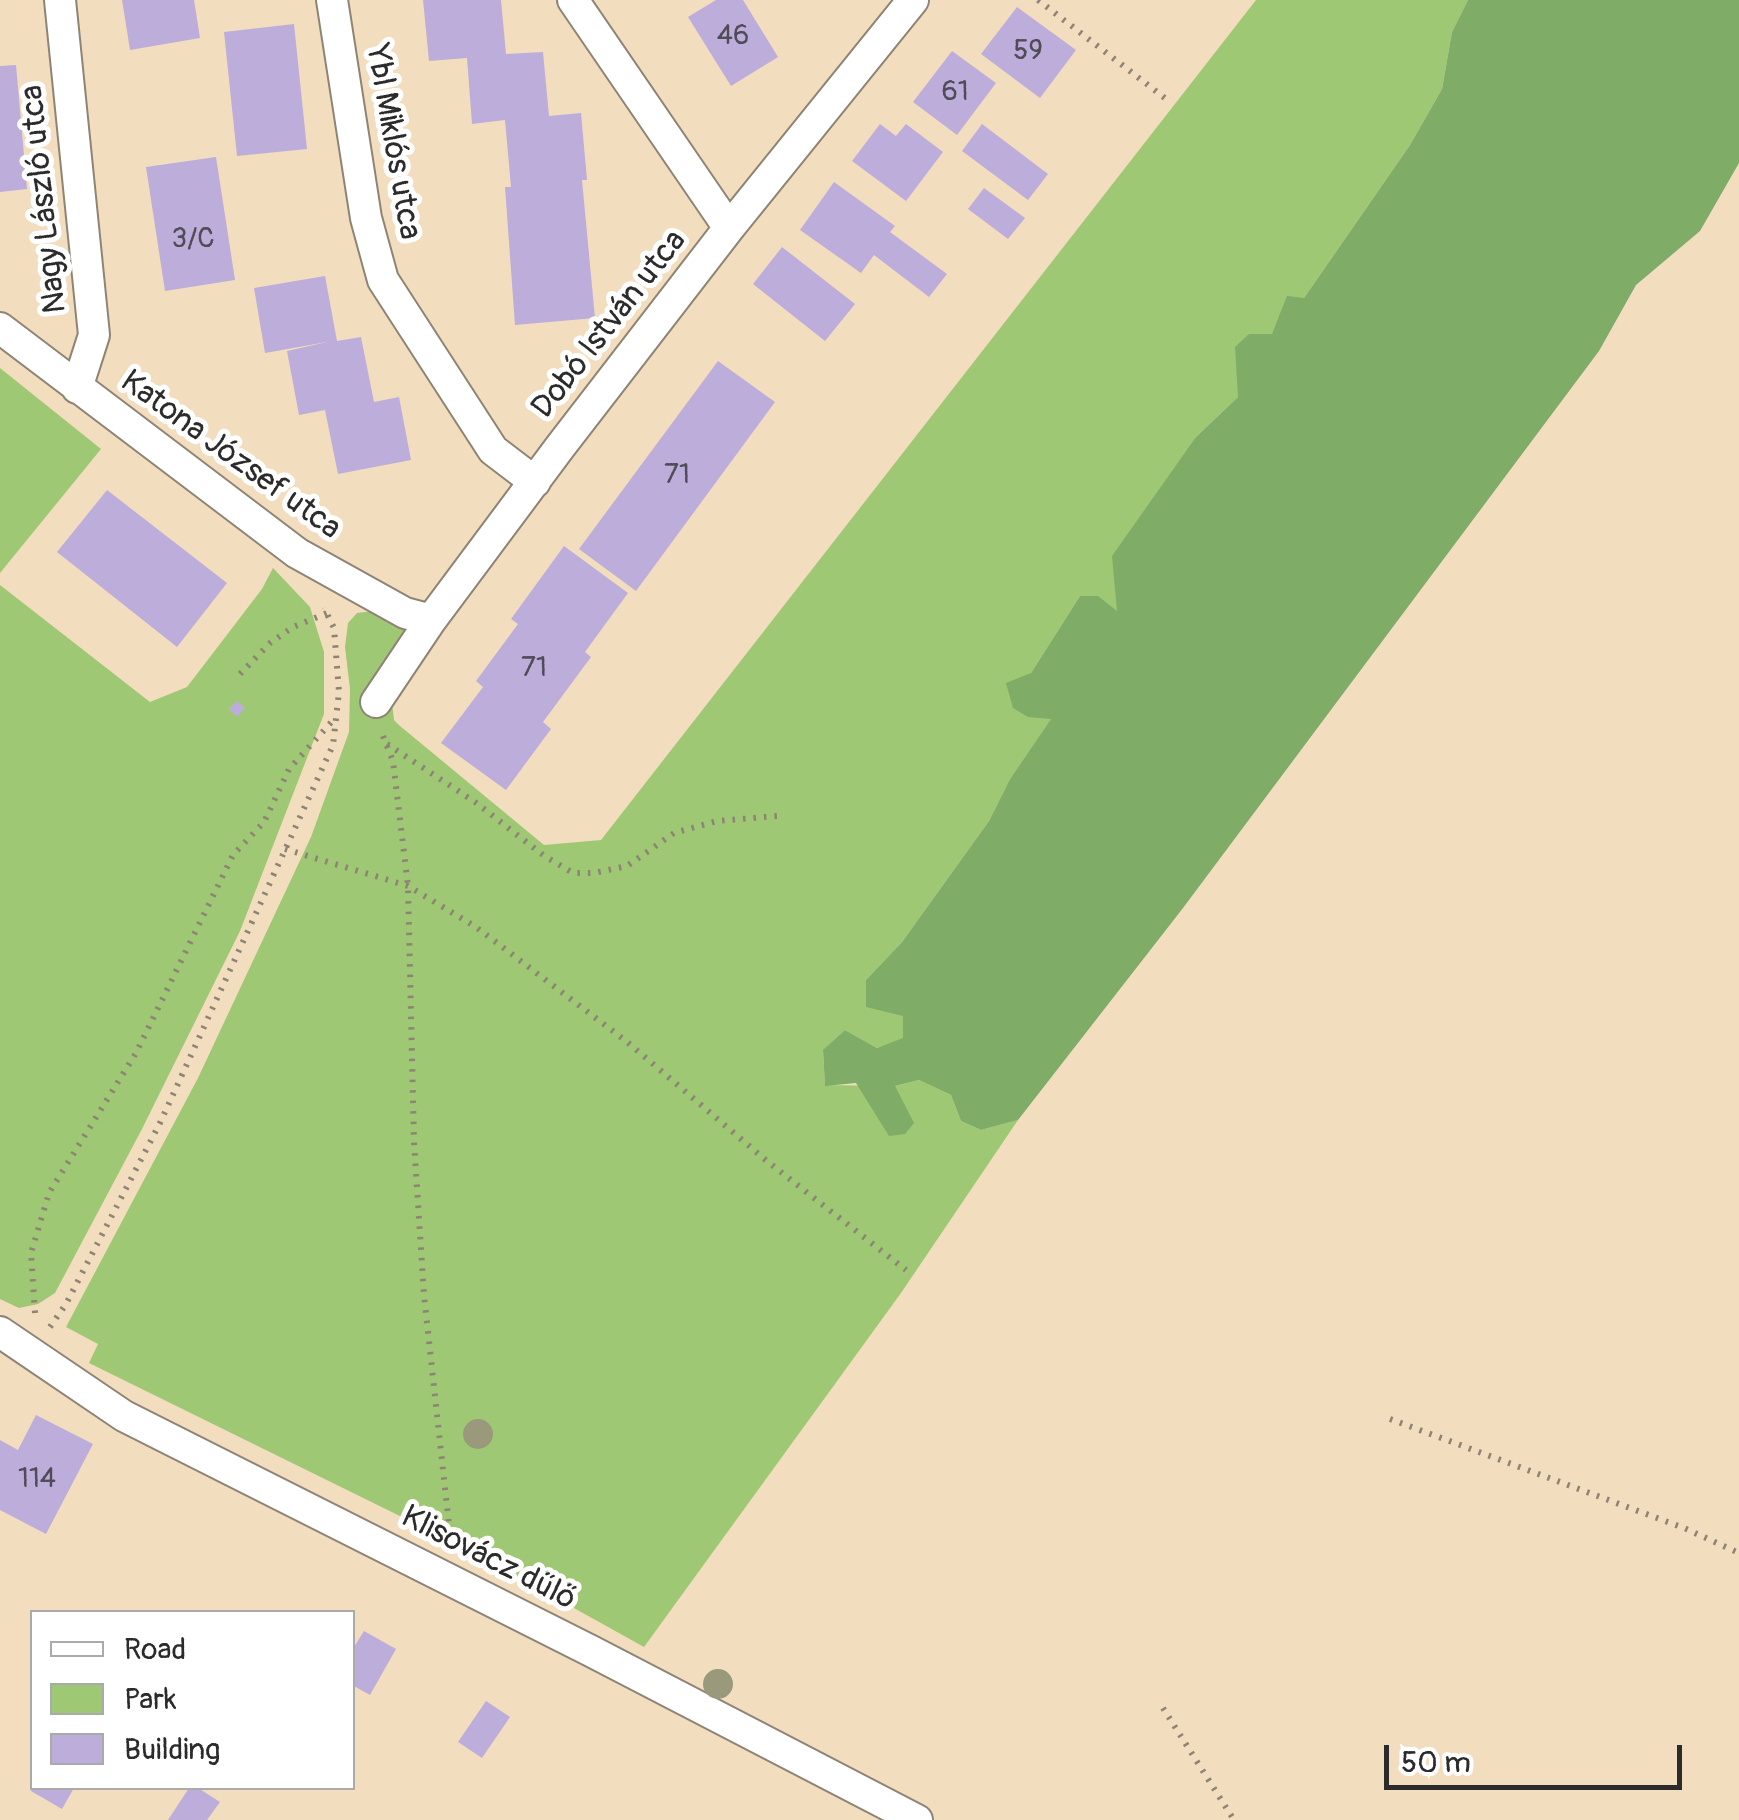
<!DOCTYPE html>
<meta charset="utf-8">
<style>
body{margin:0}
#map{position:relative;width:1739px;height:1820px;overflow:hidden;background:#f2ddbf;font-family:Pangolin,sans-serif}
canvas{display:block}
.legend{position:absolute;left:30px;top:1610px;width:325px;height:180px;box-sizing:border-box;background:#fff;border:2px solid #aaa;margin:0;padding:12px 18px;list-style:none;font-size:30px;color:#2b2b2b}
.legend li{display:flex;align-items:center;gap:20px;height:50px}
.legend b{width:50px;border:2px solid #aaa}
.scale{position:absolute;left:1384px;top:1745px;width:298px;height:45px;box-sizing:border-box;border:5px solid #2b2b2b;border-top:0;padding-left:12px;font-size:30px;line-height:35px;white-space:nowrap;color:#2b2b2b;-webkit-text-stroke:8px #fff;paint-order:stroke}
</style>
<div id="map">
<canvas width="1739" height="1820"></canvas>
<ul class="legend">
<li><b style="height:12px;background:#fff"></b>Road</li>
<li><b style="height:28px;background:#9fc874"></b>Park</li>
<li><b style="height:28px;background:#bdadda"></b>Building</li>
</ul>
<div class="scale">50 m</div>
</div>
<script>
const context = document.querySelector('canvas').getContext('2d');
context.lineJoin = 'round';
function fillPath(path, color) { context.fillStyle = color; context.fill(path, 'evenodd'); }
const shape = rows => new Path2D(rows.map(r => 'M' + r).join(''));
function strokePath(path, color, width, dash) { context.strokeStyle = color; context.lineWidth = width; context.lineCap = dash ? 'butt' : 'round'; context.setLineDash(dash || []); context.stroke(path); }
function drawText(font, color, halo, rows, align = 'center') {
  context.font = font + ' Pangolin,sans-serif'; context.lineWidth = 10; context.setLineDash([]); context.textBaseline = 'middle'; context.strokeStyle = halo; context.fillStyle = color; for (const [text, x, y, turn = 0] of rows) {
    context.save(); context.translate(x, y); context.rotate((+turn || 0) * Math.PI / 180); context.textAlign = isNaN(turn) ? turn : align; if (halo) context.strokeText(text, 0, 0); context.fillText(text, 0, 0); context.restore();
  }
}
const green = shape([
 [1256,0,1468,0,1452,32,1442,89,1410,145,1304,298,1272,334,1249,334,1238,397,1196,437,1118,612,1080,596,1031,673,1052,718,1010,779,989,821,902,942,866,980,903,1016,903,1039,877,1048,845,1030,823,1051,825,1085,895,1086,919,1080,951,1095,961,1121,981,1130,1018,1120,901,1293,644,1647,475,1553,89,1363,98,1344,66,1327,198,1078,311,837,349,732,350,689,345,647,348,623,357,613,373,611,400,620,408,636,391,693,394,720,400,726,544,845,601,840],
 [0,368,101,449,0,573],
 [273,568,310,607,324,652,324,714,240,931,142,1129,55,1293,38,1304,19,1308,0,1299,0,585,150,702,187,687,262,589]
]);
const forest = shape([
 [1468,0,1739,0,1739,163,1700,231,1636,285,1599,351,1183,908,1018,1120,981,1130,961,1121,951,1095,919,1080,895,1086,914,1123,905,1134,889,1136,856,1083,825,1086,823,1050,845,1030,877,1048,903,1038,903,1016,866,1007,866,980,902,942,989,821,1010,779,1051,719,1028,717,1013,708,1006,683,1031,673,1080,596,1098,596,1117,611,1112,556,1196,437,1238,397,1235,347,1249,334,1272,334,1287,296,1304,298,1410,145,1442,89,1452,32]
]);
const building = shape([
 [122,0,194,0,200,38,130,50],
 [423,0,501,0,506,54,543,52,549,116,581,113,587,180,582,180,595,318,515,325,505,187,511,187,505,120,472,124,467,58,429,61],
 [716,0,743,0,778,57,731,86,688,17],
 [1017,7,1076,50,1040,98,981,54],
 [294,24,307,149,237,156,224,32],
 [952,51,996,83,957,135,913,102],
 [16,65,27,189,0,192,0,66],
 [880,124,896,136,906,124,943,152,906,201,852,161],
 [982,124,1048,174,1028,200,962,151],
 [216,157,235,280,165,291,146,167],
 [834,182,895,226,890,232,947,274,929,297,874,255,861,273,800,230],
 [984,188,1025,218,1008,239,968,209],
 [782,247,855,304,825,341,753,284],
 [325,276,337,341,361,337,374,402,399,397,411,460,338,474,325,410,299,415,287,351,327,342,265,353,254,288],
 [718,361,775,402,636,591,579,549],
 [107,490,227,583,177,647,57,552],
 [564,546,628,593,585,652,591,657,543,722,551,729,506,790,441,743,483,687,476,681,518,624,511,619],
 [237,701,245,708,237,717,229,709],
 [36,1415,93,1444,46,1534,0,1510,0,1440,18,1450],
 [364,1631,396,1649,370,1695,352,1685,352,1650],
 [486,1701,510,1717,482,1758,458,1742],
 [33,1788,74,1788,62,1809,31,1791],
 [189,1788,198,1788,220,1802,207,1820,168,1820]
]);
const path = shape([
 [1038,0,1170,102],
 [240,674,270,643,293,627,327,613],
 [383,736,393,761,408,886,414,1142,424,1295,451,1543],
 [387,744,475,802,543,855,573,873,594,873,627,866,674,833,717,821,777,816],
 [285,849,408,886,476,927,626,1041,768,1162,906,1270],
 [35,1313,31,1253,49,1193,136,1053,233,855,264,822,289,769,336,717],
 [50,1327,66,1304,160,1123,333,745,339,692,334,628,324,608],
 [1390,1419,1684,1528,1739,1553],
 [1163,1708,1234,1820]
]);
const minor = shape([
 [60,0,94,335,77,388],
 [332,0,366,218,383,280,493,450,535,482],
 [573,0,729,228],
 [0,328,297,553,405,613,431,620],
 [376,702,431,620,560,447,729,228,913,0],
 [0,1332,124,1416,591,1651,917,1820]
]);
const trees = [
 [478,1434],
 [718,1684]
];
const numberNames = [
 ["46",733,37],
 ["59",1028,52],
 ["61",955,93],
 ["3/C",193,240],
 ["71",677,476],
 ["71",534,669],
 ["114",37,1480]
];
const streetNames = [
 ["Ybl Miklós utca",392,142,80],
 ["Nagy László utca",45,199,-96],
 ["Dobó István utca",610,325,-52],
 ["Katona József utca",230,456,36],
 ["Klisovácz dűlő",488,1559,27]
];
fillPath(green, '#9fc874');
fillPath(forest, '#7fac66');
fillPath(building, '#bdadda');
strokePath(minor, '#8e8475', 34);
strokePath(path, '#8e8475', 6, [2.5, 8]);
strokePath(minor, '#fff', 30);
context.fillStyle = '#9b997c';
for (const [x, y] of trees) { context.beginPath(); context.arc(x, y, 15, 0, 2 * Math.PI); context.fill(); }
drawText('28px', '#504c57', null, numberNames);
drawText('32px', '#2b2b2b', '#fff', streetNames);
</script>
